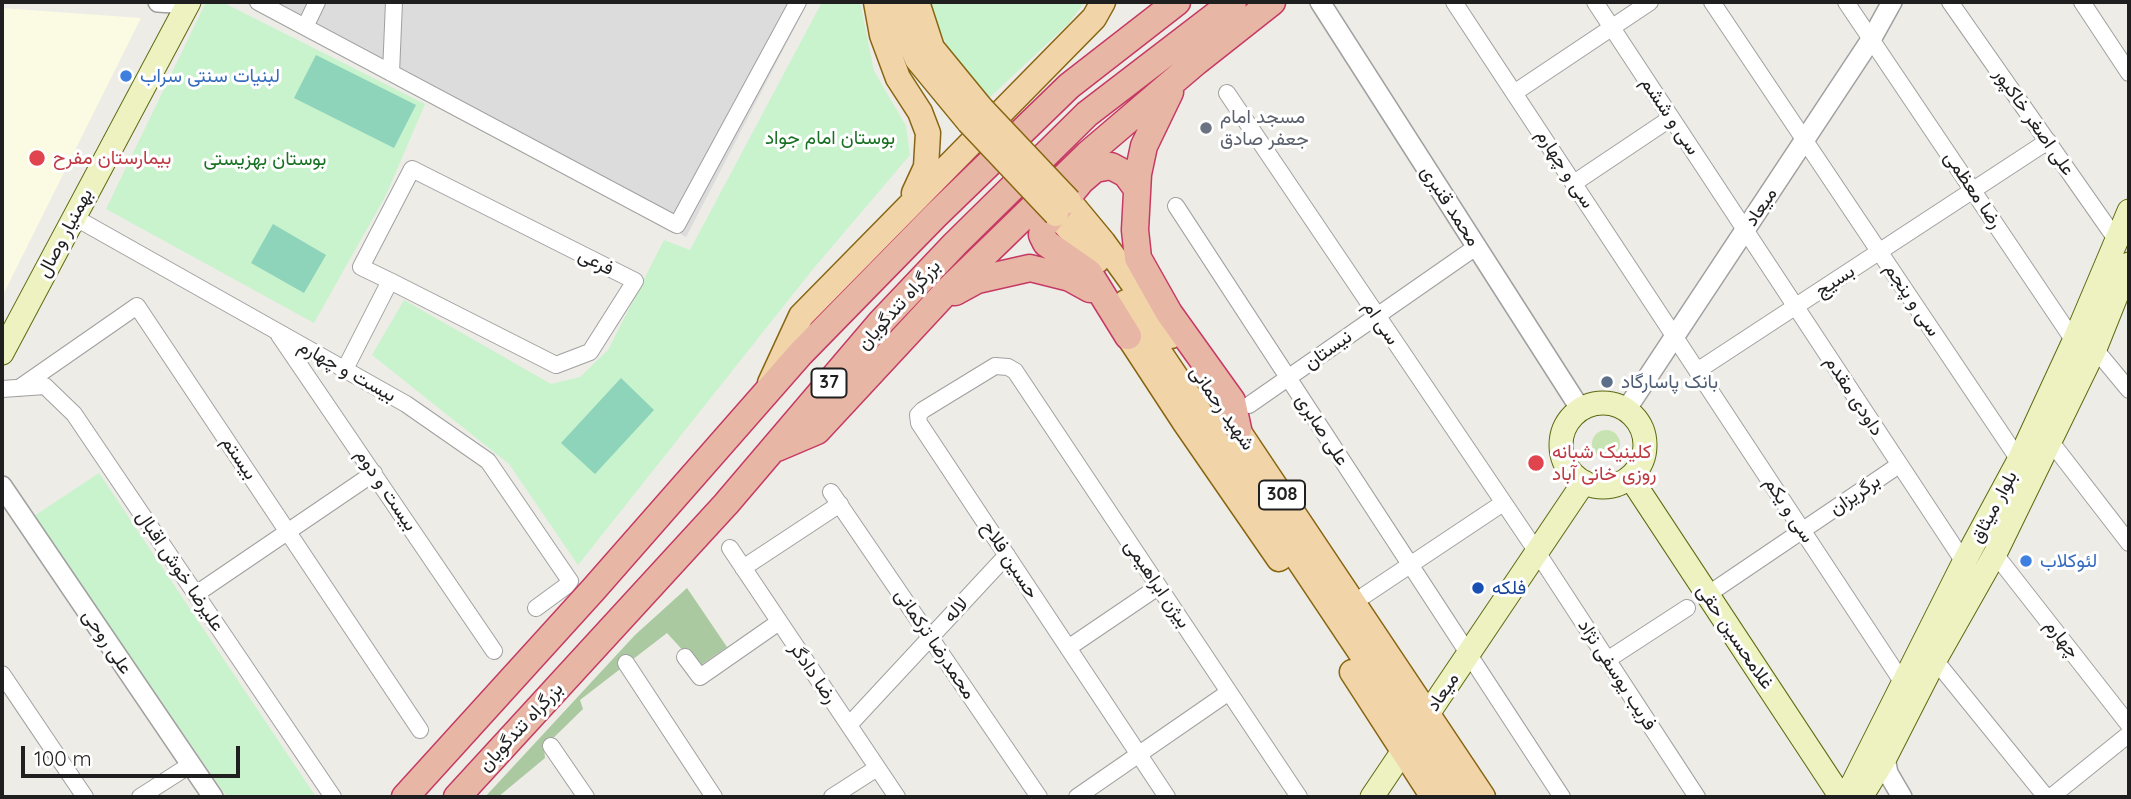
<!DOCTYPE html>
<meta charset="utf-8">
<style>
body{margin:0}
#map{position:relative;width:2131px;height:799px;overflow:hidden;background:#eeece6;font-family:Quicksand,sans-serif}
canvas{display:block}
.frame{position:absolute;inset:0;border:4px solid #1f1f1f;pointer-events:none}
.scale{position:absolute;left:21px;top:746px;width:219px;height:32px;box-sizing:border-box;border:4px solid #1f1f1f;border-top:0;padding-left:9px;font-size:21px;line-height:24px;white-space:nowrap;color:#1f1f1f;-webkit-text-stroke:5px #fff;paint-order:stroke}
</style>
<div id="map">
<canvas width="2131" height="799"></canvas>
<div class="frame"></div>
<div class="scale">100 m</div>
</div>
<script>
const context = document.querySelector('canvas').getContext('2d');
context.lineJoin = 'round';
function fillPath(path, color) { context.fillStyle = color; context.fill(path, 'evenodd'); }
const shape = rows => new Path2D(rows.map(r => 'M' + r).join(''));
function strokePath(path, color, width, dash) { context.strokeStyle = color; context.lineWidth = width; context.lineCap = dash ? 'butt' : 'round'; context.setLineDash(dash || []); context.stroke(path); }
function drawText(font, color, halo, rows, align = 'center') {
  context.font = font + ' Quicksand,Vazirmatn,sans-serif'; context.lineWidth = 6; context.setLineDash([]); context.textBaseline = 'middle'; context.strokeStyle = halo; context.fillStyle = color; for (const [text, x, y, turn = 0] of rows) {
    context.save(); context.translate(x, y); context.rotate((+turn || 0) * Math.PI / 180); context.textAlign = isNaN(turn) ? turn : align; if (halo) context.strokeText(text, 0, 0); context.fillText(text, 0, 0); context.restore();
  }
}
const residential = shape([
 [244,2,808,2,686,237]
]);
const education = shape([
 [2,8,141,18,2,297]
]);
const grass = shape([
 '1592 444a14 14 0 1 1 28 0a14 14 0 1 1-28 0Z'
]);
const forest = shape([
 [687,588,727,647,698,667,667,633,580,700,583,709,544,747,545,758,498,797,485,797,635,635]
]);
const park = shape([
 [206,2,222,2,425,104,386,195,314,323,106,209],
 [822,2,860,2,874,71,906,126,910,155,813,269,578,565,509,464,372,355,404,300,551,384,580,377,608,350,664,240,690,250],
 [928,2,1085,2,1068,24,989,98,952,58],
 [99,473,316,797,227,797,34,516]
]);
const pitch = shape([
 [316,55,416,105,394,148,294,98],
 [273,224,326,255,304,293,251,263],
 [621,378,654,410,595,474,561,443]
]);
const minor = shape([
 [258,2,677,225,798,2],
 [1454,2,1903,683],
 [1595,2,1964,562],
 [1712,2,2019,460],
 [1846,2,2074,341,2095,349,2129,390],
 [1950,2,2118,242],
 [2082,2,2129,73],
 [305,27,317,2],
 [391,73,394,2],
 [1227,93,1537,552,1697,797],
 [1514,93,1650,2],
 [1574,183,1671,118],
 [1176,206,1562,797],
 [74,217,406,404,488,461,570,581,566,586,536,608],
 [279,335,494,651],
 [345,369,390,281,361,267,412,169,635,281,590,352,556,365,390,281],
 [1697,371,2048,141],
 [19,388,137,306,420,730],
 [2,389,45,386,74,414,333,797],
 [1249,405,1476,247],
 [2051,442,2129,543],
 [831,492,1039,797],
 [730,548,897,797],
 [1995,554,2129,725],
 [743,568,840,504],
 [196,594,374,473],
 [1365,595,1503,503],
 [1707,595,1899,465],
 [1068,648,1158,587],
 [685,657,700,677,779,622],
 [1607,660,1687,608],
 [1935,660,2046,797],
 [626,663,714,797],
 [2,674,85,797],
 [849,725,1007,555],
 [551,746,586,797],
 [140,797,190,765],
 [832,797,877,768],
 [1077,797,1229,692],
 [1167,797,919,423,918,415,923,410,995,366,1008,367,1015,371,1299,797],
 [2051,797,2129,734]
]);
const tertiary = shape([
 [158,2,188,4],
 [1320,2,1581,410],
 [1626,410,1872,38,1892,2],
 [2,486,213,797],
 [1885,758,1888,773,1902,797]
]);
const secondary = shape([
 [2,353,189,2],
 '1561 445a42 42 0 1 1 84 0a42 42 0 1 1-84 0Z',
 [1630,477,1841,797],
 [1372,797,1584,482],
 [1846,797,1964,562,2019,460,2074,341,2129,211],
 [1861,797,1885,758,1935,660,1995,554,2095,349,2129,264]
]);
const primary = shape([
 [876,2,882,35,898,78,920,112,928,133,926,167,914,193],
 [899,2,906,33,917,59,969,122],
 [917,2,932,48,982,109],
 [1069,201,1103,242,1171,336],
 [1056,214,1097,261],
 [1126,302,1457,797],
 [1128,336,1185,423,1279,559],
 [770,383,801,316,1094,18,1103,2],
 [1227,414,1483,797],
 [1352,672,1433,797]
]);
const trunk = shape([
 [1170,92,1144,146,1138,174,1135,230,1138,258,1169,313,1232,401,1238,429],
 [955,292,977,280,1030,268,1070,278,1090,289],
 [1128,336,1089,273,1046,243,1042,235,1043,227,1081,181,1095,169,1111,166,1126,174,1137,189],
 [777,448,817,431,947,291,1088,154,1196,62,1272,2],
 [405,797,593,590,801,353,935,216,1069,86,1177,2],
 [457,797,726,504,881,322,955,244,1087,114,1233,2]
]);
const primaryBridge = shape([
 [982,109,1069,201],
 [969,122,1056,214]
]);
const markers = [
 [126,76,7,"#3f7fe0"],
 [1206,128,7,"#6b7280"],
 [37,158,9,"#e0444e"],
 [1607,382,7,"#5c6f8a"],
 [1536,463,9,"#e0444e"],
 [2026,561,7,"#3f7fe0"],
 [1478,588,7,"#1a4fb4"]
];
const shields = [
 [829,383,35],
 [1282,495,46]
];
const shieldNames = [
 ["37",829,383],
 ["308",1282,495]
];
const shopNames = [
 ["لبنیات سنتی سراب",140,76],
 ["لئوکلاب",2040,561]
];
const streetNames = [
 ["سی و ششم",1670,116,56],
 ["علی اصغر خاکپور",2034,122,55],
 ["سی و چهارم",1565,169,57],
 ["رضا معظمی",1973,190,56],
 ["محمد قنبری",1450,206,57],
 ["میعاد",1761,207,-56],
 ["بهمنیار وصال",65,233,-62],
 ["فرعی",596,262,27],
 ["بسیج",1835,281,-33],
 ["سی و پنجم",1912,300,56],
 ["بزرگراه تندگویان",899,305,-48],
 ["سی ام",1381,323,56],
 ["نیستان",1328,350,-35],
 ["بیست و چهارم",347,371,29],
 ["داودی مقدم",1854,396,57],
 ["شهید رحمانی",1222,408,55],
 ["علی صابری",1322,430,57],
 ["بیستم",239,458,56],
 ["بیست و دوم",386,490,56],
 ["برگریزان",1855,495,-34],
 ["بلوار میثاق",1994,507,-62],
 ["سی و یکم",1789,510,57],
 ["حسین فلاح",1010,560,57],
 ["علیرضا خوش اقبال",180,571,56],
 ["بیژن ابراهیمی",1157,584,56],
 ["لاله",956,610,-47],
 ["غلامحسین حقی",1735,637,56],
 ["چهارم",2062,639,52],
 ["علی روحی",107,642,56],
 ["محمدرضا ترکمانی",935,644,56],
 ["رضا دادگر",813,673,56],
 ["فریب یوسفی نژاد",1617,675,57],
 ["میعاد",1443,692,-56],
 ["بزرگراه تندگویان",521,727,-47]
];
const worshipNames = [
 ["مسجد امام",1220,117],
 ["جعفر صادق",1220,139]
];
const parkNames = [
 ["بوستان امام جواد",830,138],
 ["بوستان بهزیستی",265,159]
];
const healthNames = [
 ["بیمارستان مفرح",53,158],
 ["کلینیک شبانه",1552,452],
 ["روزی خانی آباد",1552,474]
];
const serviceNames = [
 ["بانک پاسارگاد",1621,382]
];
const transitNames = [
 ["فلکه",1492,588]
];
fillPath(residential, '#dddcdc');
fillPath(education, '#fafbe2');
fillPath(grass, '#c8e3b2');
fillPath(forest, '#aac9a0');
fillPath(park, '#c8f3cd');
fillPath(pitch, '#8dd4bb');
strokePath(minor, '#a0a0a0', 18);
strokePath(tertiary, '#a0a0a0', 22);
strokePath(secondary, '#5d6a12', 25);
strokePath(primary, '#886511', 27);
strokePath(trunk, '#c63965', 29);
strokePath(minor, '#fff', 16);
strokePath(tertiary, '#fff', 19);
strokePath(secondary, '#eef2c0', 23);
strokePath(primary, '#f1d4a8', 24);
strokePath(trunk, '#e7b6a4', 26);
strokePath(primaryBridge, '#886511', 27, []);
strokePath(primaryBridge, '#f1d4a8', 24);
for (const [x, y, r, color] of markers) { const dot = new Path2D(); dot.arc(x, y, r, 0, 2 * Math.PI); context.fillStyle = color; context.fill(dot); strokePath(dot, '#fff', 2.5); }
for (const [x, y, w] of shields) { const box = new Path2D(); box.roundRect(x - w / 2, y - 14.5, w, 29, 5); context.fillStyle = '#fff'; context.fill(box); strokePath(box, '#1f1f1f', 2); }
drawText('bold 18px', '#1f1f1f', null, shieldNames);
drawText('19px', '#366cbe', '#fff', shopNames, 'left');
drawText('19px', '#1f1f1f', '#fff', streetNames);
drawText('19px', '#5b616d', '#fff', worshipNames, 'left');
drawText('19px', '#187123', '#fff', parkNames);
drawText('19px', '#be3a42', '#fff', healthNames, 'left');
drawText('19px', '#4e5e75', '#fff', serviceNames, 'left');
drawText('19px', '#164399', '#fff', transitNames, 'left');
</script>
